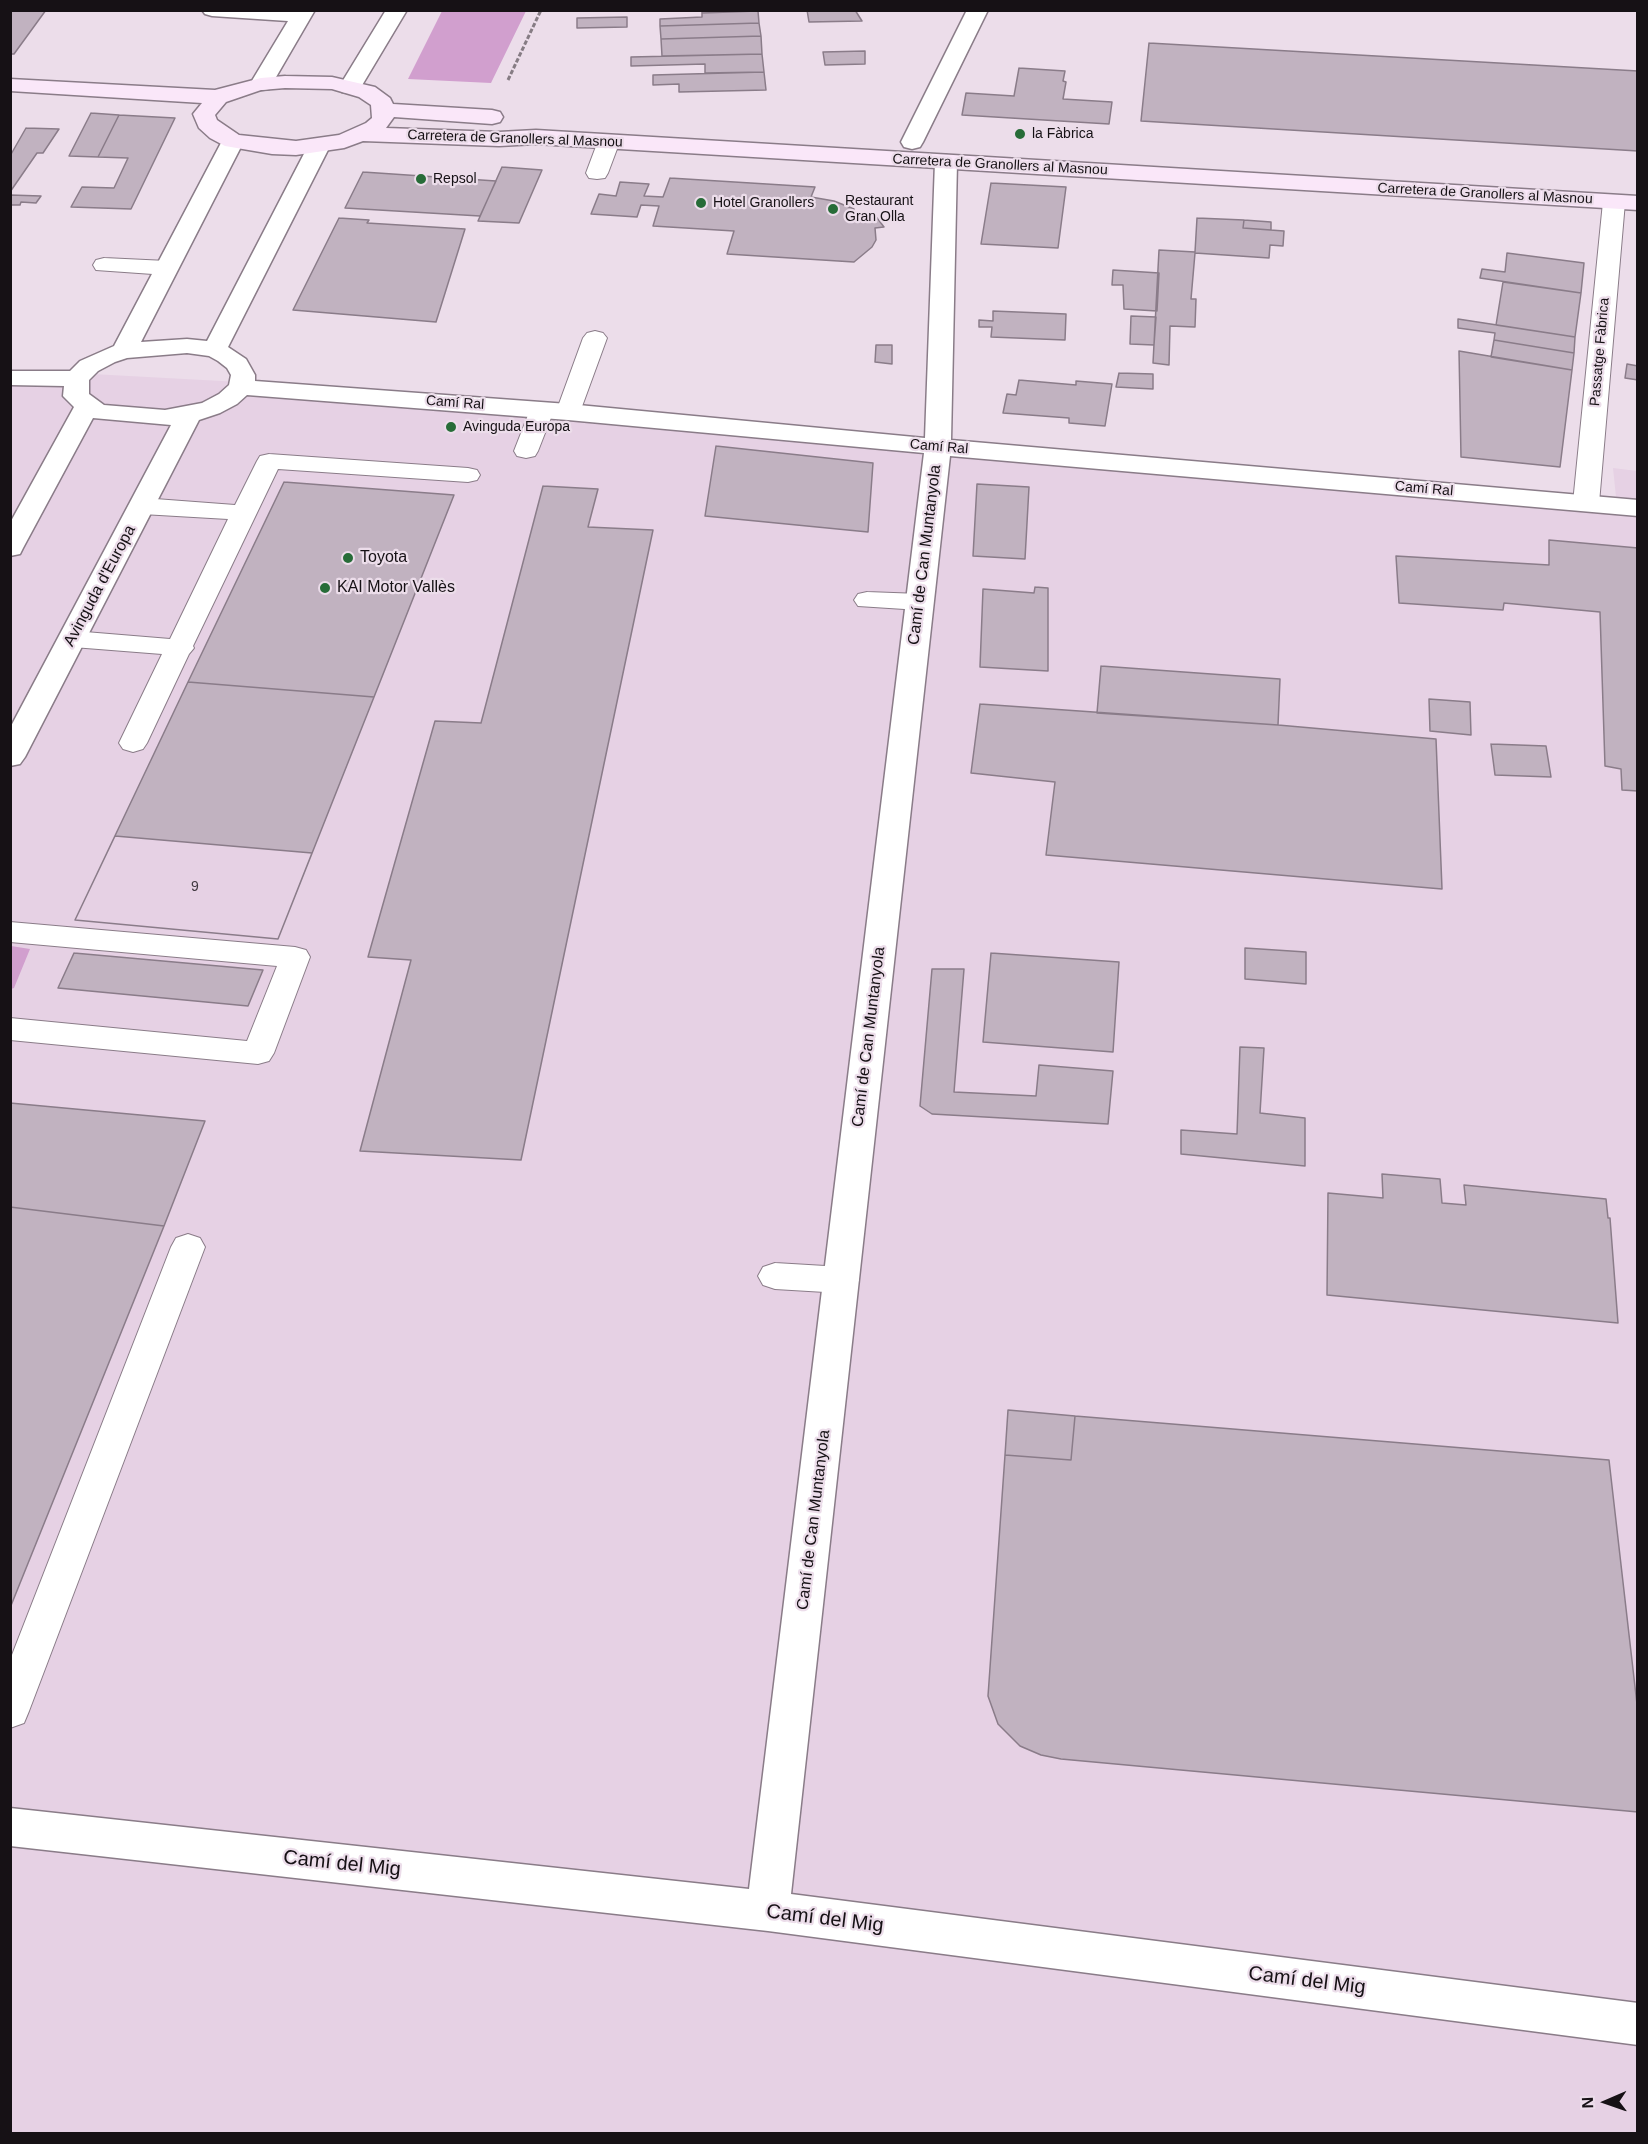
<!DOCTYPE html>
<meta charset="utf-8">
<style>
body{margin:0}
#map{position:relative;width:1648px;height:2144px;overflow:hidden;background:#ecddea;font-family:Helvetica,sans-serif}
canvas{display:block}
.frame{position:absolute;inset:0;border:12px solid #161115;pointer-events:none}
.north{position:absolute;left:1576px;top:2072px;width:60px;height:60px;-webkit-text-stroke:4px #ecddea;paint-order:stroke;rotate:268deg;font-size:16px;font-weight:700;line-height:24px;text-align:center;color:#161115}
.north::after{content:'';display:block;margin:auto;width:21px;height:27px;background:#161115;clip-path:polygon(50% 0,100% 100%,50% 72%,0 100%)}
</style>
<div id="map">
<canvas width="1648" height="2144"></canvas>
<div class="frame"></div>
<div class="north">N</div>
</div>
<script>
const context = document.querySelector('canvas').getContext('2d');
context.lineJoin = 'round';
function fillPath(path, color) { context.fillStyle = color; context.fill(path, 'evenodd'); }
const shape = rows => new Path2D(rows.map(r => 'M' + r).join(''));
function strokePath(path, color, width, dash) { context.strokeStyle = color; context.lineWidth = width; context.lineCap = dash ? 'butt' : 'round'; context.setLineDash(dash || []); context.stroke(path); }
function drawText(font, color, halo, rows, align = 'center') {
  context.font = font + ' Helvetica,sans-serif'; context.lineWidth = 4.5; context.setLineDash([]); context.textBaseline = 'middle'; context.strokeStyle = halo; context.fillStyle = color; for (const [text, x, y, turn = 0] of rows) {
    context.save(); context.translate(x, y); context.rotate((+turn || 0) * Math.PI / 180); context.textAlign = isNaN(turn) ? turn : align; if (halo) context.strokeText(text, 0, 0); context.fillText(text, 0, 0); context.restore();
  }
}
const built = shape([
 [11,372,55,372,277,384,1616,497,1613,468,1637,471,1637,2133,11,2134]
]);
const green = shape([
 [442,11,526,11,491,83,408,79],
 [11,946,30,949,14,988,11,989]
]);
const building = shape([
 [10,10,46,10,14,54,10,54,10,10],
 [702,10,758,10,758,11,702,13,702,10],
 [807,10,855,10,862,21,809,22,807,10],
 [758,11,759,23,660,26,660,19,702,17,702,13,758,11],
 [627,17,627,27,577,28,577,18,627,17],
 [759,23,761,36,661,39,660,26,759,23],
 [761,36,762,54,662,56,661,39,761,36],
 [1149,43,1638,71,1638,151,1141,121,1149,43],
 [865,51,865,64,825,65,823,52,865,51],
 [762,54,764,72,705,73,705,64,631,66,631,57,762,54],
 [1019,68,1065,71,1063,81,1066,82,1063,99,1112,102,1109,124,962,115,966,93,1014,96,1019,68],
 [764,72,766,90,679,92,679,84,653,85,653,75,764,72],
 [91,113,119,115,98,157,69,156,91,113],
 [119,115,175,118,131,209,71,207,82,187,114,188,128,158,98,157,119,115],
 [26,128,59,129,43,153,37,153,10,192,10,156,26,128],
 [502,167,542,170,519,223,478,221,502,167],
 [363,172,496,181,480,216,345,208,363,172],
 [670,178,815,187,811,197,834,201,854,209,852,217,874,214,884,227,875,228,876,240,872,247,854,262,727,254,734,231,653,226,659,206,641,205,637,217,591,214,599,194,616,196,620,182,649,184,644,196,663,197,670,178],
 [991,183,1066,187,1058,248,981,244,991,183],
 [10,195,41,196,36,203,21,202,20,205,10,205,10,195],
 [339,218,369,220,367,223,465,229,436,322,293,310,339,218],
 [1197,218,1244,220,1243,228,1284,231,1283,246,1270,245,1269,258,1195,253,1191,299,1196,299,1195,327,1170,326,1169,365,1153,363,1159,250,1195,252,1197,218],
 [1244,220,1271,222,1271,230,1243,228,1244,220],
 [1507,253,1584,263,1581,293,1480,278,1482,269,1505,272,1507,253],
 [1113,270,1159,273,1157,311,1124,309,1123,285,1112,285,1113,270],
 [1503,282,1581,293,1575,337,1496,325,1503,282],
 [993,311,1066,314,1065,340,991,337,992,327,979,327,979,320,993,321,993,311],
 [1131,316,1156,317,1154,345,1130,344,1131,316],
 [1458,319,1575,337,1574,353,1494,340,1495,333,1458,328,1458,319],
 [1494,340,1574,353,1572,370,1491,357,1494,340],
 [876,345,892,345,892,364,875,362,876,345],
 [1459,351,1572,370,1560,467,1461,457,1459,351],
 [1627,364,1638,366,1638,380,1625,378,1627,364],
 [1119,373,1153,374,1153,389,1116,387,1119,373],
 [1019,380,1076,385,1076,381,1112,384,1105,426,1069,423,1069,418,1003,413,1007,394,1016,395,1019,380],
 [716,446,873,463,868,532,705,516,716,446],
 [284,482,454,495,374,697,188,682,284,482],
 [977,484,1029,487,1025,559,973,556,977,484],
 [543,486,598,489,588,527,653,530,521,1160,360,1151,411,960,368,957,435,721,481,723,543,486],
 [1549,540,1638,548,1638,791,1622,790,1621,769,1605,766,1600,612,1504,603,1503,610,1399,603,1396,556,1549,565,1549,540],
 [1035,587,1048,588,1048,671,980,667,983,589,1034,593,1035,587],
 [1101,666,1280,679,1278,725,1097,713,1101,666],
 [188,682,374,697,278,939,75,920,188,682],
 [1429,699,1470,702,1471,735,1430,731,1429,699],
 [980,704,1278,725,1436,739,1442,889,1046,855,1055,782,971,773,980,704],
 [1491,744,1546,746,1551,777,1495,775,1491,744],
 [115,836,312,853,278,939,75,920,115,836],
 [1245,948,1306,952,1306,984,1245,979,1245,948],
 [74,953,263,970,248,1006,58,988,74,953],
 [991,953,1119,962,1113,1052,983,1042,991,953],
 [932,969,964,969,954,1092,1036,1096,1039,1065,1113,1071,1108,1124,932,1114,920,1106,932,969],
 [1240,1047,1264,1048,1260,1113,1305,1118,1305,1166,1181,1154,1181,1130,1237,1134,1240,1047],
 [10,1103,205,1121,164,1226,10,1207,10,1103],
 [1382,1174,1440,1179,1442,1203,1466,1205,1464,1185,1606,1199,1608,1218,1610,1218,1618,1323,1327,1295,1328,1193,1383,1198,1382,1174],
 [10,1207,164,1226,10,1608,10,1207],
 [1008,1410,1075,1416,1071,1460,1005,1455,1008,1410],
 [1075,1416,1609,1460,1638,1713,1638,1812,1061,1759,1041,1755,1020,1746,998,1724,988,1696,1005,1455,1071,1460,1075,1416]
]);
const path = shape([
 [508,80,541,10]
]);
const lane = shape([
 [609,135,616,137,620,141,608,173,605,178,597,179,589,178,586,173,598,141,602,137,609,135],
 [1614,195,1622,197,1625,202,1599,503,1595,508,1586,511,1577,508,1573,503,1603,202,1606,197,1614,195],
 [104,258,167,261,175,263,178,268,175,273,167,275,96,270,93,265,96,260,104,258],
 [595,331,603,333,607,338,580,412,577,417,568,419,559,417,556,412,583,338,587,333,595,331],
 [542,403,551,405,554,410,538,451,535,456,526,458,517,456,514,451,530,410,533,405,542,403],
 [269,454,468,468,477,470,480,475,477,480,468,482,278,469,193,646,194,648,189,654,147,743,143,749,133,752,123,749,119,743,162,654,73,647,64,645,60,639,64,633,73,631,170,639,228,519,142,514,133,511,129,506,133,501,142,498,235,505,257,461,260,456,269,454],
 [867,592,920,594,929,596,933,602,929,608,920,610,858,606,854,600,858,594,867,592],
 [10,922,295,947,306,950,310,957,274,1053,269,1061,258,1064,10,1040,10,1018,247,1041,277,966,10,942,10,922],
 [188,1234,200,1238,205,1247,29,1711,24,1723,10,1728,10,1660,171,1247,176,1238,188,1234],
 [775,1263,842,1267,854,1271,859,1280,854,1289,842,1293,775,1289,763,1285,758,1276,763,1267,775,1263]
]);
const street = shape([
 [202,10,315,10,272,84,269,89,261,90,253,89,250,84,288,21,212,16,205,14,202,10],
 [386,10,407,10,358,92,350,93,342,92,339,87,386,10],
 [967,10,988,10,923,142,920,147,912,149,904,147,901,142,967,10],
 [233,134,241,136,244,141,141,342,187,339,207,341,308,146,311,141,319,139,327,141,330,146,228,347,246,359,255,375,255,381,568,404,925,438,935,162,938,157,946,155,954,157,957,162,951,440,1638,500,1638,516,950,456,791,1894,1638,2003,1638,2045,768,1931,10,1846,10,1808,749,1889,924,453,568,420,247,395,237,404,220,413,199,420,25,757,20,764,10,766,10,728,171,425,93,418,23,548,20,554,10,556,10,523,74,407,63,396,64,386,10,385,10,371,70,371,80,361,114,346,222,141,225,136,233,134],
 [187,353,209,356,218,361,227,368,231,375,229,385,219,394,202,403,165,410,104,405,89,394,89,380,98,371,115,362,127,358,187,353]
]);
const secondary = shape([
 [285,76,332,77,375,87,390,98,393,104,492,110,500,112,503,117,500,122,492,124,394,117,386,128,499,132,536,130,1638,196,1638,210,536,144,499,146,363,141,344,148,296,155,272,154,225,146,210,138,199,128,193,114,202,103,10,91,10,79,215,90,261,78,285,76],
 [285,88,332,89,359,97,371,105,372,118,366,123,339,135,296,141,239,135,217,120,215,115,226,102,261,90,285,88]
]);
const markers = [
 [1020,134,6,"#276c38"],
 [421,179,6,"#276c38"],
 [701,203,6,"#276c38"],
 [833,209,6,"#276c38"],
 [451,427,6,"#276c38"],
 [348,558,6,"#276c38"],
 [325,588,6,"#276c38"]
];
const farPoinames = [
 ["la Fàbrica",1032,134],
 ["Repsol",433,179],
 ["Restaurant",845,201],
 ["Gran Olla",845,217],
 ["Hotel Granollers",713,203],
 ["Avinguda Europa",463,427]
];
const farStreetnames = [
 ["Carretera de Granollers al Masnou",515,139,2],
 ["Carretera de Granollers al Masnou",1000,165,3],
 ["Carretera de Granollers al Masnou",1485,194,3],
 ["Passatge Fàbrica",1600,352,-85],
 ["Camí Ral",455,403,4],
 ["Camí Ral",939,447,5],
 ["Camí Ral",1424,489,5]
];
const numberNames = [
 ["9",195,887]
];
const streetNames = [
 ["Camí de Can Muntanyola",925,555,-83],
 ["Avinguda d'Europa",100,586,-62],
 ["Camí de Can Muntanyola",869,1037,-83],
 ["Camí de Can Muntanyola",814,1520,-83]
];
const poiNames = [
 ["Toyota",360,558],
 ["KAI Motor Vallès",337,588]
];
const nearStreetnames = [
 ["Camí del Mig",342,1864,6],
 ["Camí del Mig",825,1919,7],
 ["Camí del Mig",1307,1981,7]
];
fillPath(built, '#e6d1e4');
fillPath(green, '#d19fce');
fillPath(building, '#c1b2c0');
strokePath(building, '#8a7c89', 1.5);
strokePath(lane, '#8a7c88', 2);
strokePath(street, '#8a7c88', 3);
strokePath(secondary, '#8a7c88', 3);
strokePath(path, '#867c84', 3, [4.5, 2]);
fillPath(lane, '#fff');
fillPath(street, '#fff');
fillPath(secondary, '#fae7f9');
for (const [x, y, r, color] of markers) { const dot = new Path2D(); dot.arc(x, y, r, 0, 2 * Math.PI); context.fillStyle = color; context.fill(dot); strokePath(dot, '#ecddea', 2); }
drawText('14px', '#161115', '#ecddea', farPoinames, 'left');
drawText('14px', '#161115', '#ecddea', farStreetnames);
drawText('14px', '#413940', null, numberNames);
drawText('16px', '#161115', '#ecddea', streetNames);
drawText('16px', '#161115', '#ecddea', poiNames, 'left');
drawText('20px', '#161115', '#ecddea', nearStreetnames);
</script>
